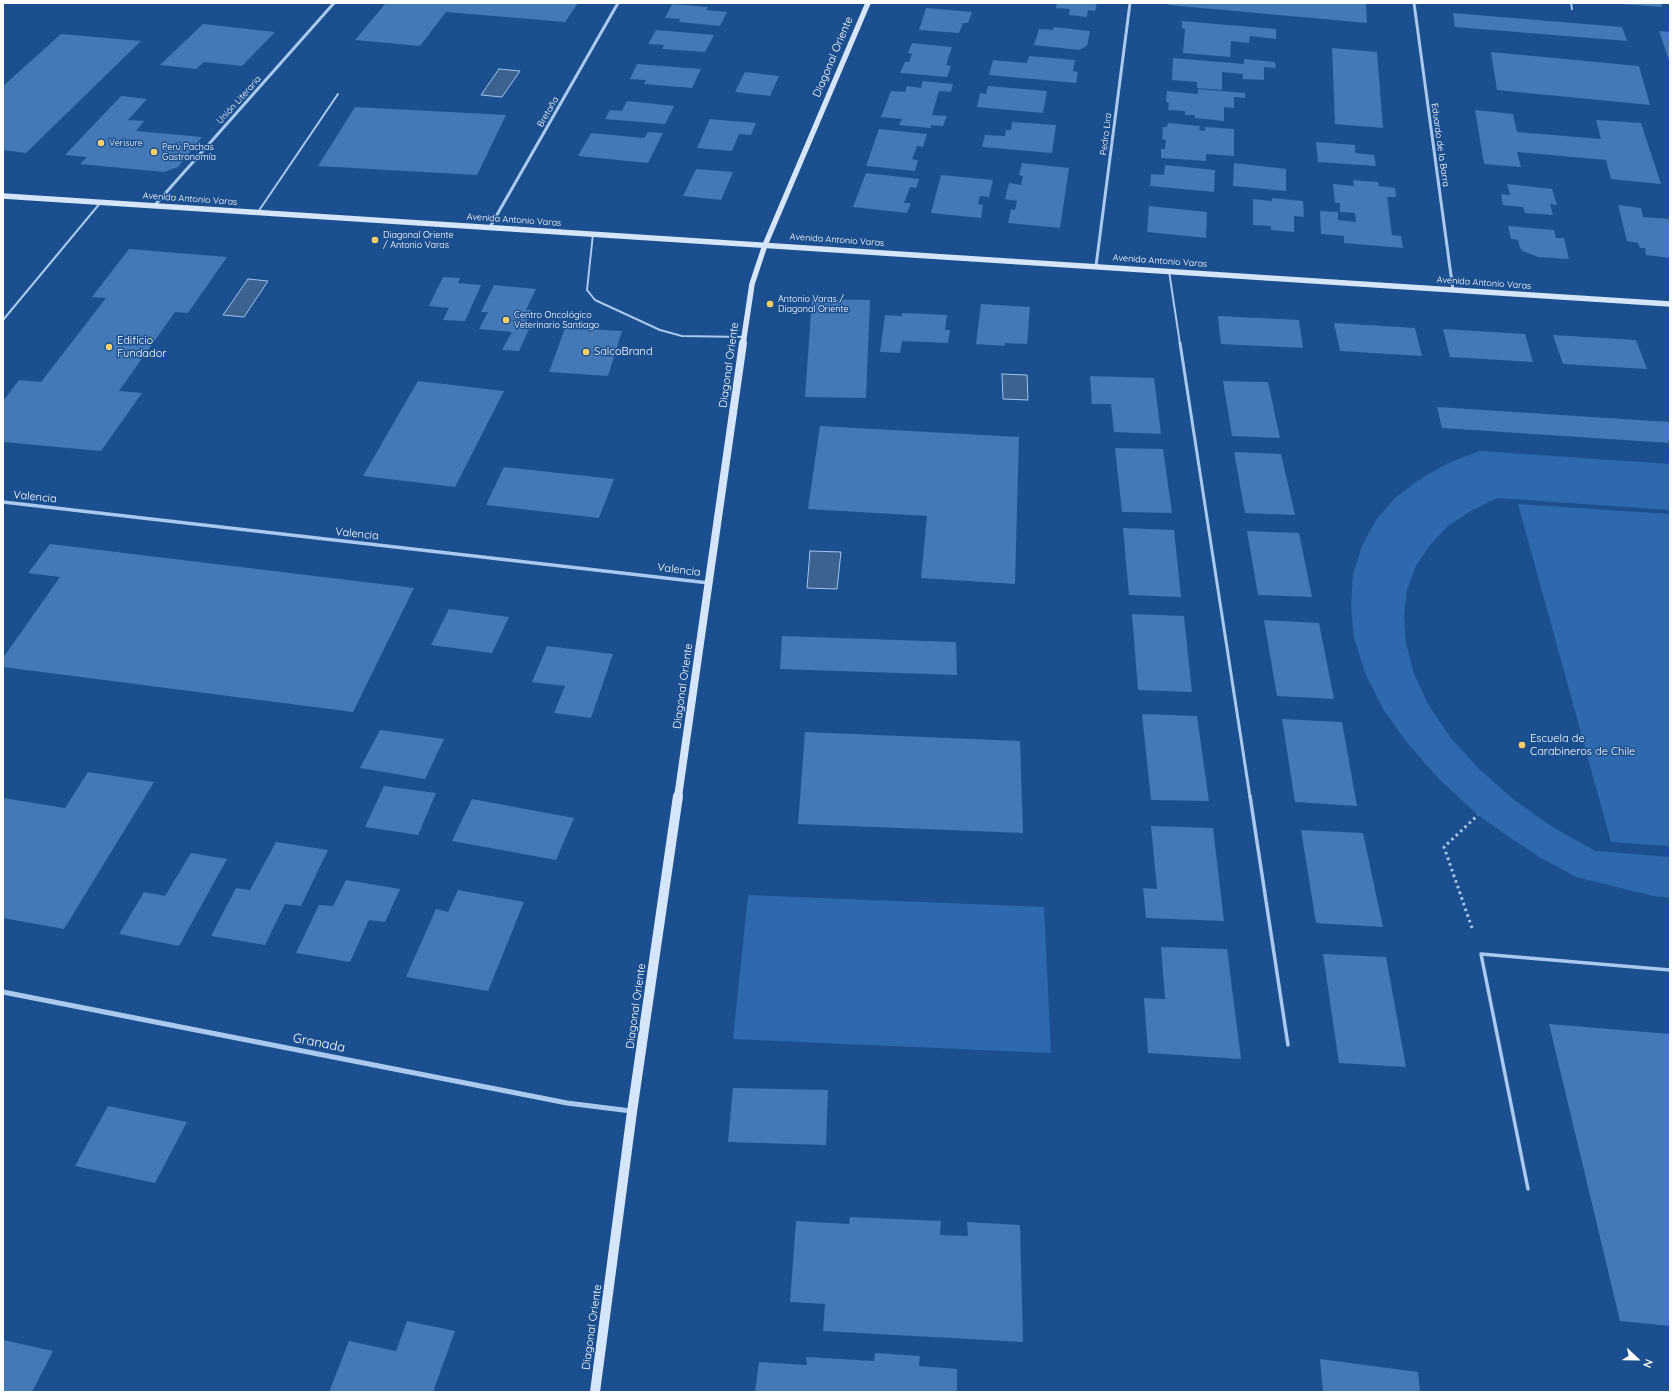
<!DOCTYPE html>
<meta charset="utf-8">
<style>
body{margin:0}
#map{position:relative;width:1673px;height:1395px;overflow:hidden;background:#1b4f8f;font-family:Quicksand,sans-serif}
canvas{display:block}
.frame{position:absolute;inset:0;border:4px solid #fff;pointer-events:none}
.north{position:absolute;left:1617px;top:1339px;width:40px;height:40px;-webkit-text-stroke:3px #1b4f8f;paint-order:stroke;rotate:112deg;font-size:11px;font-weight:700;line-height:16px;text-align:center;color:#fff}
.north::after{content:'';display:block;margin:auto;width:14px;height:18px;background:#fff;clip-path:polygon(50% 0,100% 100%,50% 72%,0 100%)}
</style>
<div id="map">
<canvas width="1673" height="1395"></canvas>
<div class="frame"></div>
<div class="north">N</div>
</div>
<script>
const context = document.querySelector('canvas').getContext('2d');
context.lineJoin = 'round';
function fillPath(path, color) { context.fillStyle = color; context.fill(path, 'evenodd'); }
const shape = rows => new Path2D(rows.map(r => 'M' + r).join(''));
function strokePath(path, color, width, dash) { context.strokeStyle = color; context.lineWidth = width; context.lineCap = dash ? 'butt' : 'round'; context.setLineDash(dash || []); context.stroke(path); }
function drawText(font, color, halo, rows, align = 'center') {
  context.font = font + ' Quicksand,sans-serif'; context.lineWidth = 3; context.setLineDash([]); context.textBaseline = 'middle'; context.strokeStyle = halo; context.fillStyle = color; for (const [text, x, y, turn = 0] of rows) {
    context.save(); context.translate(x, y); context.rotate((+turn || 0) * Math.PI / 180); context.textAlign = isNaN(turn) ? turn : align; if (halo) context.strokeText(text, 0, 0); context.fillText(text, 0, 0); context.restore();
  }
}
const green = shape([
 [1480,451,1670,464,1670,510,1497,498,1471,511,1448,526,1430,545,1416,566,1407,590,1404,616,1406,644,1414,674,1429,706,1451,738,1479,769,1513,799,1551,826,1595,851,1670,857,1670,898,1653,896,1576,877,1541,858,1509,837,1478,815,1440,780,1408,744,1383,709,1365,673,1354,638,1351,605,1353,574,1362,546,1376,520,1395,498,1420,479,1448,463],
 [1518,504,1670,514,1670,846,1611,842],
 [748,895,1044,907,1051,1053,733,1039]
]);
const water = shape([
 [499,69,520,71,502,97,481,95,499,69],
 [248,279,268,281,244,317,223,315,248,279],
 [1002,374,1027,375,1028,400,1003,399,1002,374],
 [810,551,841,552,837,589,807,588,810,551]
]);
const building = shape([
 [386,3,578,3,565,22,446,12,420,46,355,40],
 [1057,3,1097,3,1095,11,1088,10,1087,17,1069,15,1070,9,1056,8],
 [1169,3,1366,3,1367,23,1169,5],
 [1620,3,1661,3,1662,7,1620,4],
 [672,4,708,7,706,10,727,12,720,26,679,22,680,19,665,18],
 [926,8,972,12,968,23,963,23,959,33,919,30],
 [1453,13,1622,27,1627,41,1455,27],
 [1182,21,1276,29,1276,39,1250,36,1249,43,1231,41,1230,57,1183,53,1185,29,1182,28],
 [203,24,275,32,242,66,204,62,196,69,160,65],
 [1054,27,1090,31,1087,46,1079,50,1034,45,1039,29,1053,30],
 [656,30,714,35,705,52,662,49,664,45,648,44],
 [1659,31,1670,32,1670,60,1669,60],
 [61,34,141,41,26,153,3,150,3,86],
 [912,43,952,47,946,65,951,66,947,77,900,73,905,62,909,62,912,54,908,53],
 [1332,48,1377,52,1383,128,1335,124],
 [1491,52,1639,66,1650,105,1497,90],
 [1029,56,1075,60,1073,71,1078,72,1076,83,989,75,993,60,1027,63],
 [1173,58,1244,64,1244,59,1275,62,1276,68,1264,67,1264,80,1243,79,1243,74,1222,72,1222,90,1197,88,1197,82,1172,80],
 [637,64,701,69,692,88,644,84,646,80,630,79],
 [745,72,779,76,770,96,735,92],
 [923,81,953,84,951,92,939,91,932,115,947,116,943,126,931,125,931,128,899,125,902,119,881,117,891,91,905,92,907,86,921,88],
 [988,86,1047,91,1043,113,977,107,980,93,986,94],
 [1198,89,1245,93,1245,98,1234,97,1234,108,1224,107,1224,121,1195,118,1195,115,1185,115,1185,111,1168,110,1169,103,1166,102,1167,91,1198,94],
 [121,96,147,99,128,120,144,121,136,131,202,137,178,167,164,172,80,164,87,157,65,155],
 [627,101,674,106,665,124,605,119,610,110,622,111],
 [355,107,506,115,477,175,318,166],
 [1475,110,1513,114,1517,132,1601,139,1596,120,1641,123,1661,184,1611,179,1606,160,1517,152,1521,167,1484,164],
 [710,119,756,123,751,135,739,134,732,151,697,148],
 [1012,122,1056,125,1052,153,982,147,985,135,1005,136,1006,130,1011,130],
 [1168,123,1200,126,1199,130,1205,131,1205,127,1234,129,1234,156,1206,154,1206,161,1161,158,1161,149,1165,149,1166,140,1162,139,1163,127,1167,127],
 [879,129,927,134,923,147,917,146,915,152,912,159,918,160,915,171,866,166],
 [648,132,663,133,648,163,578,156,591,133,644,138],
 [1316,142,1355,145,1355,153,1374,155,1376,166,1318,162],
 [1022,163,1069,168,1060,228,1008,223,1011,209,1015,210,1017,201,1005,199,1009,183,1021,185,1023,176,1019,175],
 [1234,163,1286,169,1286,191,1233,186],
 [1165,165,1215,170,1214,192,1150,186,1151,174,1164,175],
 [696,169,733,172,721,200,683,196],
 [866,173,919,179,916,188,910,187,904,203,911,203,907,213,853,207],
 [941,175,993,180,989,197,980,196,978,204,983,205,981,218,931,213],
 [1353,180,1378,182,1379,186,1395,188,1396,197,1387,197,1392,235,1401,236,1403,248,1344,243,1344,236,1321,234,1320,211,1338,212,1338,220,1356,222,1355,213,1340,212,1340,203,1335,203,1333,184,1354,186],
 [1507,184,1552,189,1557,205,1550,204,1553,215,1525,213,1523,207,1503,205,1501,194,1510,195],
 [1272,198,1303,201,1304,217,1294,216,1294,232,1271,230,1271,226,1253,225,1253,199,1272,201],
 [1618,205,1641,208,1643,217,1670,219,1670,258,1646,255,1645,248,1640,248,1638,243,1627,241],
 [1149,206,1207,212,1206,238,1147,232],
 [1508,226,1554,230,1556,238,1564,238,1569,259,1538,257,1523,251,1520,248,1518,240,1511,239],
 [129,249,227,257,188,313,175,312,119,391,142,393,101,451,3,442,3,401,19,380,41,382,106,298,92,297],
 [443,277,460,278,458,283,481,285,465,321,443,320,449,308,429,306],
 [494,285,536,289,526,310,532,310,524,327,530,327,519,351,502,350,512,332,479,329,488,312,481,312],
 [812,299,870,300,866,398,805,397],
 [981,304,1030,307,1027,344,1005,343,1004,346,976,344],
 [902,313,947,315,945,330,950,330,948,343,902,341,900,353,880,352,885,315,902,316],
 [1218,316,1299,320,1303,348,1221,344],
 [1334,323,1415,328,1422,356,1340,351],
 [565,328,622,331,608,376,549,372],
 [1443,329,1525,334,1533,362,1450,357],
 [1553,335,1636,340,1647,369,1563,364],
 [1090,376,1154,378,1161,434,1114,432,1111,404,1092,404],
 [418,381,504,391,455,487,363,476],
 [1223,381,1268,382,1280,438,1232,436],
 [1437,407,1670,422,1670,443,1442,428],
 [820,426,1019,437,1015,584,921,578,927,516,808,509],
 [1115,448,1163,449,1172,513,1122,512],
 [1234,452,1281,454,1295,515,1245,513],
 [504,467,614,479,599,518,486,505],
 [1123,528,1174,530,1181,597,1129,595],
 [1247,531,1299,533,1312,597,1258,595],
 [50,544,414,588,353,712,3,667,3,658,60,577,28,573],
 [449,609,509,617,492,653,431,645],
 [1132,614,1184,616,1192,692,1138,690],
 [1264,620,1319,623,1334,699,1277,696],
 [782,636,956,642,957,675,780,669],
 [547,646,613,654,591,718,554,713,565,686,532,682],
 [1142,714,1197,716,1209,801,1151,800],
 [1282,719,1342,722,1357,806,1295,802],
 [380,730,444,739,425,779,360,768],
 [805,732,1020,741,1023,833,798,824],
 [88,772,154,782,64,929,3,918,3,798,65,808],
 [384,786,436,793,418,835,365,827],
 [472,799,574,818,556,860,452,841],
 [1151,826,1213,828,1224,921,1146,918,1143,888,1157,889],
 [1301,830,1363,833,1383,927,1316,923],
 [276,842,328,850,301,906,285,904,265,945,211,936,236,888,250,890],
 [191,853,227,859,179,946,119,934,144,892,165,896],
 [346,880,400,889,385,922,369,920,350,962,296,953,319,905,333,906],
 [458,890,524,902,488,991,406,977,436,909,448,912],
 [1161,947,1227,949,1241,1059,1148,1053,1144,998,1165,999],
 [1323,954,1386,957,1406,1067,1339,1063],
 [1549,1024,1670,1034,1670,1326,1620,1321],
 [733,1088,828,1090,826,1145,728,1142],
 [108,1106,187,1122,155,1183,75,1166],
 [850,1217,941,1221,940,1235,968,1236,967,1222,1020,1225,1023,1342,823,1331,825,1304,790,1302,796,1221,849,1224],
 [407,1321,455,1331,433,1392,329,1392,349,1341,396,1351],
 [3,1340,53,1351,32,1392,3,1392],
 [875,1353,920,1356,919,1366,957,1369,957,1392,755,1392,759,1362,807,1365,806,1357,874,1361],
 [1320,1359,1418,1372,1420,1392,1323,1392]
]);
const path = shape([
 [1472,928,1444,847,1478,815]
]);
const laneFar2 = shape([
 [1571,3,1572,9],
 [258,212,338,94],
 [593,234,587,290,595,300,660,330,682,336,744,337],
 [1169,271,1180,344],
 [3,320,101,202]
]);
const laneFar1 = shape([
 [1180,343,1250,797]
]);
const lane = shape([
 [1250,796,1288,1045],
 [1528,1189,1481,954,1670,970]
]);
const streetFar2 = shape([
 [1414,3,1453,290],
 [154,206,334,3],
 [490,227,618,3],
 [1096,266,1130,3]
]);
const streetFar1 = shape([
 [3,502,709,583]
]);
const street = shape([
 [3,992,567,1103,631,1111]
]);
const secondaryFar2 = shape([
 [3,196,1670,304],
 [743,344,752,284,765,245,868,3]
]);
const secondaryFar1 = shape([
 [678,797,743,343]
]);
const secondary = shape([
 [595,1392,632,1112,678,796]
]);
const markers = [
 [101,143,4,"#ffd166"],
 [154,152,4,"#ffd166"],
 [375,240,4,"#ffd166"],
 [770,304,4,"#ffd166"],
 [506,320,4,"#ffd166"],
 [109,347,4,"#ffd166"],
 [586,352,4,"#ffd166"],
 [1522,745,4,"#ffd166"]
];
const farStreetnames = [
 ["Unión Literaria",239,100,-48],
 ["Bretaña",548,112,-60],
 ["Pedro Lira",1106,134,-83],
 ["Eduardo de la Barra",1440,145,82],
 ["Avenida Antonio Varas",190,199,4],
 ["Avenida Antonio Varas",514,220,4],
 ["Avenida Antonio Varas",837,240,4],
 ["Avenida Antonio Varas",1160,261,4],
 ["Avenida Antonio Varas",1484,283,4]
];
const farPoinames = [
 ["Verisure",109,143],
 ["Perú Pachas",162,147],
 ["Gastronomía",162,157],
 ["Diagonal Oriente",383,235],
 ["/ Antonio Varas",383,245],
 ["Antonio Varas /",778,299],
 ["Diagonal Oriente",778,309],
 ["Centro Oncológico",514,315],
 ["Veterinario Santiago",514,325]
];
const streetNames = [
 ["Diagonal Oriente",833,57,-67],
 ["Diagonal Oriente",729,365,-82],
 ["Valencia",35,497,6],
 ["Valencia",357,534,6],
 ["Valencia",679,570,7],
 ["Diagonal Oriente",683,686,-82],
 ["Diagonal Oriente",636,1006,-82],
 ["Diagonal Oriente",592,1327,-82]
];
const poiNames = [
 ["Edificio",117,341],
 ["Fundador",117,354],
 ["SalcoBrand",594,352],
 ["Escuela de",1530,739],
 ["Carabineros de Chile",1530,752]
];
const nearStreetnames = [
 ["Granada",319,1043,11]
];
fillPath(green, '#2e69ad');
fillPath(water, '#3c6290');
strokePath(water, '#9cc4f0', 1);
fillPath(building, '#4478b7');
strokePath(path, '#a9c9ee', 3, [2.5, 3.5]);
strokePath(laneFar2, '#a9c9ee', 2);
strokePath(laneFar1, '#a9c9ee', 3);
strokePath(lane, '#a9c9ee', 3.5);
strokePath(streetFar2, '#a9c9ee', 3);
strokePath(streetFar1, '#a9c9ee', 3.5);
strokePath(street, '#a9c9ee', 5);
strokePath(secondaryFar2, '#d6e6fa', 5.5);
strokePath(secondaryFar1, '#d6e6fa', 8);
strokePath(secondary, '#d6e6fa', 10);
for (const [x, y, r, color] of markers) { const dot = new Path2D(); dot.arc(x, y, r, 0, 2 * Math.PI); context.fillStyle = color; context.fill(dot); strokePath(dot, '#1b4f8f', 1.5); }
drawText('9px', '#fff', '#1b4f8f', farStreetnames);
drawText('9px', '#fff', '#1b4f8f', farPoinames, 'left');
drawText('11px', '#fff', '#1b4f8f', streetNames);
drawText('11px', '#fff', '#1b4f8f', poiNames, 'left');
drawText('13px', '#fff', '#1b4f8f', nearStreetnames);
</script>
